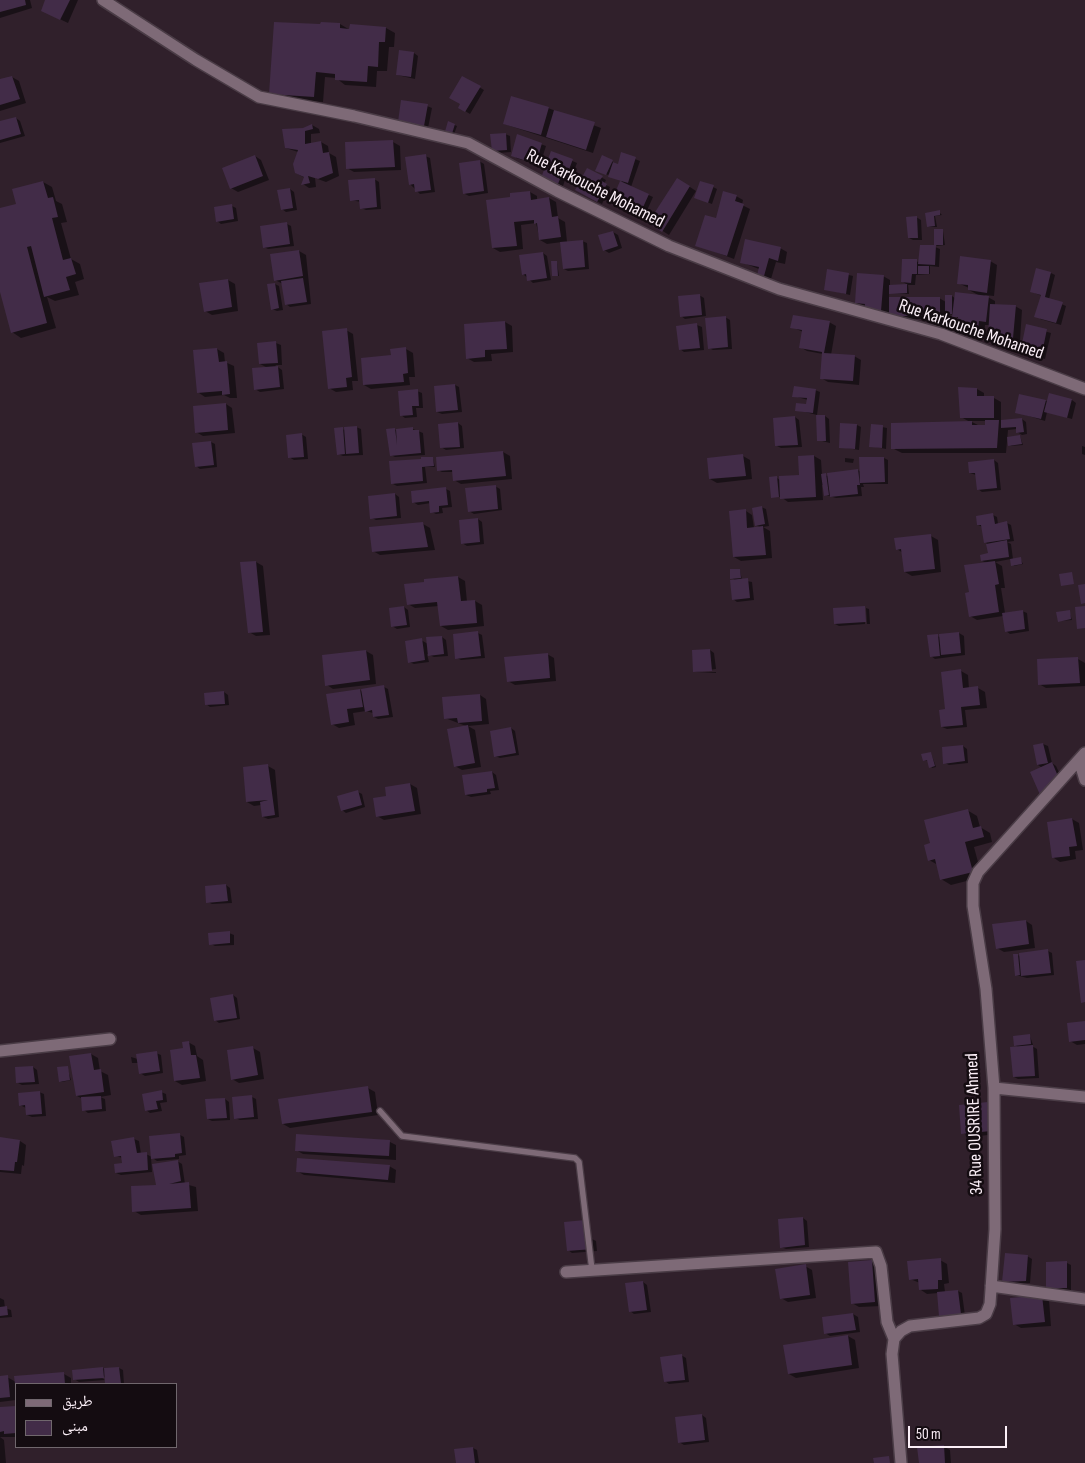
<!DOCTYPE html>
<meta charset="utf-8">
<style>
body{margin:0}
#map{position:relative;width:1085px;height:1463px;overflow:hidden;background:#30202b;font-family:"Sofia Sans Condensed","Noto Naskh Arabic",sans-serif}
canvas{display:block}
.legend{position:absolute;left:15px;top:1383px;width:162px;height:65px;box-sizing:border-box;background:#140c11;border:1px solid #70676d;margin:0;padding:6px 9px;list-style:none;font-size:15px;color:#fbeff7}
.legend li{display:flex;align-items:center;gap:10px;height:25px}
.legend b{width:25px;border:1px solid #70676d}
.scale{position:absolute;left:908px;top:1426px;width:99px;height:22px;box-sizing:border-box;border:2px solid #fbeff7;border-top:0;padding-left:6px;font-size:15px;line-height:18px;white-space:nowrap;color:#fbeff7;-webkit-text-stroke:4px #140c11;paint-order:stroke}
</style>
<div id="map">
<canvas width="1085" height="1463"></canvas>
<ul class="legend">
<li><b style="height:6px;background:#7e6a77"></b>طريق</li>
<li><b style="height:14px;background:#422c48"></b>مبنى</li>
</ul>
<div class="scale">50 m</div>
</div>
<script>
const context = document.querySelector('canvas').getContext('2d');
context.lineJoin = 'round';
function fillPath(path, color) { context.fillStyle = color; context.fill(path, 'evenodd'); }
const shape = rows => new Path2D(rows.map(r => 'M' + r).join(''));
function strokePath(path, color, width, dash) { context.strokeStyle = color; context.lineWidth = width; context.lineCap = dash ? 'butt' : 'round'; context.setLineDash(dash || []); context.stroke(path); }
function drawText(font, color, halo, rows, align = 'center') {
  context.font = font + ' "Sofia Sans Condensed",sans-serif'; context.lineWidth = 5; context.setLineDash([]); context.textBaseline = 'middle'; context.strokeStyle = halo; context.fillStyle = color; for (const [text, x, y, turn = 0] of rows) {
    context.save(); context.translate(x, y); context.rotate((+turn || 0) * Math.PI / 180); context.textAlign = isNaN(turn) ? turn : align; if (halo) context.strokeText(text, 0, 0); context.fillText(text, 0, 0); context.restore();
  }
}
const shadow = shape([
 [0,0,30,0,32,8,0,18],
 [45,0,78,0,68,23,49,14],
 [340,24,350,30,386,28,395,33,394,47,389,47,387,71,377,71,376,87,345,85,336,78,325,77,323,102,280,99,271,94,322,26],
 [414,53,418,56,415,79,397,75],
 [12,77,19,81,26,103,0,111,0,81],
 [462,77,484,90,470,114,460,108,462,104],
 [427,106,432,108,428,128,404,124],
 [548,108,601,128,593,153,504,124],
 [16,118,20,121,25,136,0,143,0,123],
 [449,123,457,126,453,137],
 [312,125,319,129,320,133,311,134,311,144,321,142,328,146,329,153,336,157,339,176,326,182,315,178,316,187,309,188,303,184,305,178,296,173,298,152,286,148,304,129],
 [505,134,510,136,511,152,498,153,493,150],
 [518,136,546,146,540,165,516,158],
 [393,142,400,146,401,170,354,172,347,168,346,144],
 [552,152,577,163,570,182,565,180,563,186,547,180],
 [622,154,640,161,631,187,653,197,645,215,623,205,621,196,616,193,622,181,612,171,608,175,597,170,603,157,619,165],
 [255,156,261,160,269,180,238,192,231,188],
 [425,156,430,158,435,192,420,194,410,184],
 [479,161,484,164,488,193,469,196,465,194],
 [587,169,606,180,604,184,610,187,602,204,576,190],
 [374,179,379,182,381,209,366,210,361,208,361,202,351,200],
 [43,182,52,187,56,201,62,204,67,222,61,223,71,259,80,264,84,279,75,282,79,295,55,301,47,297,56,328,21,338,12,332,0,282,0,209,18,205],
 [684,183,696,191,669,235,650,223],
 [713,187,717,189,712,204,696,198],
 [290,189,294,192,297,210,286,212,282,209],
 [530,192,537,196,537,200,549,198,556,202,558,218,565,222,567,242,582,241,587,243,589,269,568,271,564,269,562,242,547,244,540,240,536,223,521,225,523,249,500,252,493,248,512,198],
 [736,196,743,200,742,205,750,209,734,259,697,245],
 [232,206,236,208,238,221,221,224,217,221],
 [939,212,942,215,935,216,937,227,929,227,926,214],
 [916,217,921,220,922,240,913,240,909,238],
 [287,224,291,226,294,246,268,249,264,247],
 [943,231,945,245,937,246,936,245],
 [613,232,618,235,622,248,609,253,604,250],
 [935,247,940,249,939,267,930,266,930,274,916,275,915,285,908,285,903,282,904,260,920,262],
 [780,248,787,252,785,264,776,262,771,279,758,274,759,269,741,262],
 [299,251,306,255,311,304,290,307,286,304,283,284,275,280],
 [543,253,547,256,551,280,533,283,523,274],
 [990,261,997,265,994,296,984,295,995,301,995,305,1015,306,1022,310,1020,341,996,339,989,335,990,325,985,325,984,333,966,331,959,327,959,319,954,315,946,314,946,319,897,319,856,303,883,276,890,280,890,286,908,285,909,294,889,293,889,298,939,298,946,302,952,296,956,299,980,296,969,290,969,288,958,283],
 [557,262,559,276,555,276,553,275],
 [828,270,853,276,850,295,825,289],
 [1051,273,1055,275,1049,299,1066,306,1061,325,1040,319,1042,296,1032,292],
 [228,280,235,284,238,311,212,315,205,311],
 [275,284,279,286,283,310,277,311,272,309],
 [699,295,704,298,706,316,685,319,681,316],
 [725,317,730,320,732,349,713,350,709,348],
 [505,322,512,326,513,352,491,354,492,361,474,362,467,358],
 [829,322,836,326,831,355,854,356,861,360,859,385,828,382,821,378,823,354,807,351,800,347,803,332,792,327],
 [697,325,702,327,704,350,684,352,680,349],
 [1027,326,1051,333,1045,359,1021,353],
 [346,330,353,334,358,381,352,381,353,390,336,392,329,388],
 [276,343,281,345,282,365,275,365,282,370,284,389,260,392,255,389,268,368,260,364,258,344],
 [217,349,224,353,225,362,234,366,237,398,230,398,224,395,205,397,199,393],
 [406,349,413,353,415,377,409,377,410,385,371,389,364,385],
 [455,385,459,387,462,412,442,414,437,412],
 [960,389,977,389,984,393,984,397,994,398,1001,402,1001,421,1022,419,1026,422,1027,434,1022,435,1017,432,1017,429,1008,430,1006,453,902,453,892,448,970,422,961,417],
 [970,421,986,421,986,426,980,426],
 [815,390,820,392,817,415,797,410,807,405,808,400,794,396],
 [417,391,422,393,423,408,416,408,417,417,405,418,401,415],
 [1072,400,1076,403,1072,419,1047,412,1045,421,1016,412,1045,401],
 [226,404,232,408,235,433,203,436,196,432],
 [825,416,829,419,830,443,818,440],
 [795,417,799,420,802,447,781,448,777,446],
 [458,423,462,426,464,448,446,450,441,447],
 [857,425,861,427,859,450,840,447],
 [872,425,887,428,886,449,870,446],
 [356,427,361,429,363,455,343,456,338,454,342,429,345,430],
 [394,429,398,431,413,429,423,433,425,455,395,457,391,455],
 [301,434,306,437,308,459,294,460,289,457],
 [1020,436,1023,445,1010,446],
 [211,442,215,444,217,467,200,469,196,466],
 [1082,446,1085,447,1085,455,1082,454],
 [503,452,510,456,512,479,461,484,454,480,454,472,442,472,438,470],
 [743,456,750,460,752,479,717,483,710,479],
 [814,456,821,460,822,475,829,476,858,470,861,472,884,458,888,460,888,484,863,484,864,487,861,487,862,496,836,498,826,495,824,485,822,485,823,500,788,502,781,497,772,497,777,478,780,480,801,476],
 [433,458,435,467,425,467,427,483,397,486,393,484],
 [845,458,854,459,853,463,845,462],
 [994,460,998,463,1001,490,982,492,978,489,976,475,970,473],
 [495,486,500,489,502,510,474,514,469,511],
 [446,489,450,491,452,507,442,508,443,513,436,514,432,512,431,503,418,505,413,502],
 [395,494,399,497,401,518,376,520,372,518],
 [761,507,766,509,769,526,763,527,770,531,772,558,741,561,734,557,746,511,752,515,754,528,761,528,756,525],
 [993,515,997,517,998,524,1007,523,1011,525,1014,541,1007,542,1011,544,1013,559,1020,558,1023,564,1014,566,1011,559,995,562,1002,566,1005,588,1001,588,1005,613,1022,611,1027,613,1029,631,1010,634,1006,631,1003,616,977,620,970,616,970,593,987,563,982,561,989,554,983,527,978,525],
 [478,519,482,522,484,544,467,546,462,543],
 [423,524,430,528,435,550,380,555,373,551],
 [931,536,938,540,941,572,912,576,905,572,903,553,897,549],
 [256,562,263,566,270,635,256,636,249,632],
 [740,570,742,580,752,582,754,600,737,602,733,599,736,581,732,578],
 [458,577,465,581,467,602,475,601,482,605,484,626,448,630,441,626,439,606,415,608,408,604],
 [404,607,408,610,410,627,397,629,392,626],
 [865,607,865,624,839,626,835,624],
 [866,608,869,609,870,624,867,624],
 [1069,611,1072,620,1059,621],
 [478,633,482,635,485,658,461,660,457,658],
 [959,633,964,636,965,655,935,659,931,656,937,636,940,637,940,635],
 [442,637,446,640,448,656,434,657,427,654,429,662,414,664,409,662,421,640,428,644],
 [710,650,714,653,716,669,694,672],
 [366,651,373,655,376,684,333,689,327,685],
 [547,654,554,658,556,681,515,685,508,681],
 [1078,659,1085,663,1085,686,1046,688,1039,684],
 [961,671,968,675,969,689,978,688,985,692,987,708,965,710,967,727,947,729,942,727,950,710],
 [716,672,716,673,697,673],
 [384,687,388,689,393,717,378,719,374,717,373,713,366,711,353,713,355,725,339,728,332,724,360,690,363,692],
 [224,692,228,695,229,705,210,707,206,704],
 [480,695,486,699,489,724,468,726,475,730,481,767,462,770,455,766,466,726,445,718],
 [511,728,515,731,519,755,500,758,495,756],
 [1043,744,1048,746,1052,763,1056,766,1064,783,1038,765],
 [963,746,967,749,968,763,949,765,945,763],
 [931,753,936,767,932,768,929,761,924,760],
 [268,766,275,770,279,817,268,819,263,817,261,805,254,806,247,802],
 [492,772,496,775,499,790,490,791,491,794,471,797,466,795],
 [410,784,417,788,421,814,384,820,377,816,388,797],
 [358,792,362,794,365,807,346,813,342,810],
 [967,810,977,816,980,827,990,833,992,842,974,847,982,877,951,885,941,879,938,865,929,860,931,844],
 [1072,819,1079,823,1083,850,1075,851,1076,859,1060,862,1054,858],
 [226,885,230,888,232,903,212,904,208,902],
 [1026,921,1032,925,1035,948,1004,952,997,948],
 [229,933,234,935,234,945,215,946,211,944],
 [1048,951,1052,953,1054,975,1027,978,1016,975,1018,955,1021,957],
 [233,995,237,998,240,1019,219,1023,215,1020],
 [1085,1022,1085,1044,1077,1045,1070,1041],
 [1030,1036,1033,1045,1030,1045,1037,1049,1039,1078,1018,1079,1014,1077,1019,1048,1015,1045],
 [188,1042,195,1046,197,1056,203,1060,206,1081,182,1085,175,1081,184,1050],
 [253,1048,260,1052,264,1079,239,1083,232,1079],
 [156,1053,161,1055,163,1073,145,1076,140,1073,139,1063,132,1063,131,1057,138,1059],
 [91,1054,98,1058,100,1071,108,1075,111,1095,100,1097,105,1099,106,1111,88,1113,84,1110,83,1099,77,1096],
 [33,1067,37,1070,39,1084,22,1085,18,1083],
 [67,1067,71,1080,62,1082,60,1081],
 [368,1088,375,1092,378,1115,290,1128,283,1124],
 [39,1092,44,1094,46,1116,32,1117,27,1115,26,1108,20,1105],
 [161,1092,166,1094,167,1102,160,1103,162,1111,150,1113,146,1110],
 [252,1097,256,1099,258,1119,240,1120,235,1118],
 [225,1099,229,1102,230,1120,212,1121,208,1119],
 [988,1103,995,1107,997,1134,970,1137,963,1133],
 [180,1135,184,1137,186,1155,179,1156,179,1159,157,1161,151,1157,152,1172,121,1175,116,1173,123,1164,123,1158,115,1156,134,1139,139,1141,141,1154,146,1154,152,1157],
 [0,1139,20,1141,26,1145,24,1166,22,1165,21,1174,0,1172],
 [390,1142,396,1145,396,1160,303,1154,296,1150],
 [177,1161,182,1164,185,1184,196,1187,198,1211,141,1215,134,1211,160,1186],
 [389,1166,396,1170,395,1183,304,1175,297,1171],
 [803,1218,807,1221,809,1247,786,1249,781,1247],
 [592,1239,596,1241,597,1251,572,1253,568,1250],
 [1027,1256,1032,1259,1030,1283,1008,1284,1004,1281],
 [940,1260,947,1264,949,1283,944,1284,945,1292,958,1291,962,1293,965,1316,945,1318,941,1316,938,1293,927,1294,921,1290,920,1283,910,1279],
 [872,1261,879,1265,882,1306,859,1307,852,1303],
 [1067,1263,1071,1265,1071,1290,1052,1290,1047,1288],
 [805,1266,812,1270,816,1298,788,1302,781,1298],
 [643,1282,647,1285,651,1312,634,1314,630,1311],
 [1042,1296,1049,1300,1051,1326,1021,1328,1014,1324],
 [0,1298,4,1300,5,1308,11,1310,12,1317,0,1318],
 [853,1314,858,1317,860,1332,830,1336,825,1333,823,1318],
 [848,1336,855,1340,859,1368,796,1378,789,1374],
 [681,1355,686,1358,689,1382,669,1384,665,1381],
 [103,1368,106,1370,119,1368,123,1370,124,1384,107,1384,106,1378,99,1373,98,1375,105,1380,79,1382,74,1379],
 [64,1374,71,1378,71,1384,16,1384,16,1400,0,1402,0,1377,7,1377,16,1382],
 [0,1408,16,1408,16,1437,0,1437],
 [702,1415,706,1418,709,1442,684,1445,679,1442],
 [0,1437,4,1440,6,1463,0,1463],
 [943,1446,950,1450,951,1463,920,1463],
 [473,1448,477,1450,479,1463,457,1463]
]);
const building = shape([
 [0,0,25,0,26,5,0,12],
 [45,0,70,0,60,20,41,11],
 [274,22,320,24,321,22,340,23,340,28,349,29,350,24,386,27,385,42,379,42,378,67,368,66,367,82,335,80,335,74,316,72,314,97,269,94],
 [399,50,414,52,411,77,396,75],
 [12,76,20,99,0,105,0,79],
 [462,76,481,86,465,112,458,108,460,104,449,98],
 [511,96,549,107,541,135,503,124],
 [401,100,428,104,424,126,398,122],
 [554,110,595,122,586,150,546,137],
 [16,117,21,134,0,140,0,121],
 [448,121,455,124,451,137,444,135],
 [312,124,313,129,305,131,305,144,321,141,323,153,329,152,333,173,318,179,308,176,310,183,301,185,304,177,295,173,293,164,298,150,285,148,282,129,303,128],
 [506,133,507,150,492,151,490,134],
 [517,134,542,143,536,164,511,156],
 [393,140,395,167,346,169,345,142],
 [551,151,573,159,565,180,560,179,558,184,541,178],
 [621,152,636,157,628,183,608,177,613,162,618,164],
 [426,154,431,190,415,192,414,184,409,185,405,157],
 [255,155,263,176,230,189,222,168],
 [602,155,613,160,606,175,595,171],
 [480,160,484,191,463,194,459,163],
 [587,168,603,176,600,180,607,184,597,202,575,190],
 [375,178,377,207,360,209,359,200,350,201,348,180],
 [677,178,690,186,662,232,648,223],
 [43,181,48,198,53,197,58,217,52,218,63,260,71,258,76,274,66,277,70,290,44,297,31,246,27,247,47,323,11,333,0,292,0,208,16,204,12,189],
 [620,181,649,194,640,214,617,203,620,196,615,193],
 [700,181,714,185,708,203,694,198],
 [290,188,293,208,281,210,277,190],
 [530,191,531,200,549,197,552,217,558,216,561,237,539,240,537,223,534,224,534,220,514,222,517,246,492,248,486,200,510,197,510,193],
 [723,191,737,195,735,201,744,204,727,256,695,246,705,215,716,218],
 [232,204,234,219,216,222,214,207],
 [940,210,940,215,934,216,935,226,927,227,925,213],
 [917,216,918,238,908,238,906,217],
 [287,222,290,244,263,248,260,226],
 [934,229,943,229,943,245,934,245],
 [613,231,618,246,603,251,598,235],
 [745,239,781,247,778,261,769,258,764,276,757,275,759,267,740,263],
 [583,240,585,267,563,269,560,242],
 [920,245,936,245,935,265,918,264],
 [299,250,303,276,274,281,270,254],
 [543,252,547,278,527,281,526,274,522,275,519,255],
 [960,256,991,260,987,293,968,290,968,285,957,284],
 [902,259,917,259,917,274,912,274,911,283,901,282],
 [551,261,557,261,558,276,552,276],
 [918,266,929,266,929,274,918,274],
 [1036,268,1051,272,1045,297,1063,302,1056,323,1034,317,1041,295,1030,292],
 [827,269,849,273,846,294,824,290],
 [857,273,884,275,881,311,864,310,865,304,855,303],
 [303,278,307,302,285,305,281,281],
 [228,279,232,307,204,312,199,283],
 [275,283,279,308,271,310,267,284],
 [907,284,907,293,889,294,889,285],
 [955,292,989,296,986,322,979,321,978,330,957,328,958,317,952,317],
 [700,294,702,315,680,317,678,296],
 [945,295,952,295,952,314,945,314],
 [889,297,940,297,940,316,889,316],
 [990,304,1016,305,1013,338,988,336],
 [793,315,830,321,824,353,855,355,853,381,820,379,822,352,799,348,802,330,790,328],
 [726,316,728,347,708,349,705,318],
 [505,321,507,349,485,350,485,357,466,359,464,324],
 [697,323,700,348,679,350,676,326],
 [1026,324,1047,329,1041,358,1020,353],
 [347,328,352,377,346,378,347,387,328,389,322,331],
 [276,341,278,363,259,364,257,343],
 [406,347,408,373,403,374,404,382,363,385,361,358,391,355,390,349],
 [217,348,219,362,227,361,230,394,222,395,222,391,197,393,193,350],
 [278,366,280,387,254,390,252,368],
 [455,384,458,410,436,412,434,386],
 [794,386,816,389,813,413,795,411,796,403,806,404,807,398,792,397],
 [958,387,977,388,977,396,994,396,994,418,960,418],
 [418,389,419,406,412,406,413,415,400,416,398,391],
 [1049,393,1072,399,1067,418,1044,412],
 [1019,394,1046,400,1041,419,1015,413],
 [226,403,228,430,195,433,193,406],
 [816,415,825,415,826,441,817,441],
 [795,416,798,445,775,446,773,418],
 [1022,418,1024,432,1016,433,1016,427,1001,428,1001,420],
 [985,420,999,420,997,448,891,449,891,423,972,421,972,425,985,425],
 [458,422,460,447,440,448,438,424],
 [840,423,857,424,855,449,839,448],
 [871,424,883,425,882,448,869,447],
 [357,426,359,453,346,454,344,427],
 [343,427,345,454,337,455,334,428],
 [413,427,413,430,419,430,421,453,390,456,386,429,395,428,397,445,396,429],
 [302,433,304,457,288,458,286,435],
 [1020,435,1022,444,1008,446,1007,437],
 [211,441,214,465,195,467,192,443],
 [503,451,506,476,453,481,452,470,437,471,436,457],
 [743,454,746,476,709,479,707,458],
 [814,455,816,497,780,499,779,476,799,475,798,456],
 [421,457,433,457,434,466,422,467,423,481,391,484,389,461,421,459],
 [859,457,884,457,885,482,860,483],
 [994,459,997,488,977,490,975,473,969,473,968,462],
 [858,469,860,485,857,485,858,494,830,497,827,473],
 [826,473,829,495,824,496,821,474],
 [777,476,779,497,771,498,769,477],
 [496,485,498,509,468,512,465,488],
 [446,487,448,505,439,506,439,512,430,513,429,501,412,503,411,491],
 [395,493,397,516,370,519,368,496],
 [762,506,765,524,755,526,752,508],
 [746,509,747,528,763,526,766,555,733,557,729,511],
 [993,513,995,524,1007,521,1010,539,984,543,981,525,977,525,976,516],
 [478,518,480,542,461,544,459,520],
 [423,522,428,547,372,552,369,527],
 [931,534,935,569,904,572,901,549,896,550,894,538],
 [1007,540,1009,557,981,561,980,555,988,553,986,544],
 [1021,557,1022,564,1011,566,1010,559],
 [256,561,263,632,248,633,240,562],
 [995,561,999,584,995,585,999,612,969,617,965,593,969,592,964,565],
 [730,569,740,569,741,578,730,579],
 [1072,572,1074,584,1061,586,1059,574],
 [458,576,461,601,475,600,477,623,440,626,437,602,407,605,404,584,424,582,424,579],
 [748,578,750,598,732,600,730,580],
 [1085,584,1085,603,1081,604,1078,585],
 [404,606,407,625,391,627,389,608],
 [865,606,866,622,834,624,833,608],
 [1085,606,1085,628,1077,629,1075,607],
 [1023,610,1025,629,1005,632,1002,613],
 [1070,610,1071,619,1058,622,1056,612],
 [478,631,481,656,455,659,453,634],
 [959,632,961,653,941,655,939,634],
 [938,634,940,656,930,657,927,635],
 [442,636,444,654,428,656,426,637],
 [422,638,425,660,408,663,405,641],
 [710,649,712,671,693,672,692,650],
 [366,650,370,680,325,686,322,655],
 [548,653,550,678,507,682,504,657],
 [1078,657,1080,683,1038,685,1037,659],
 [961,669,963,688,978,686,980,705,961,707,963,725,941,727,939,710,945,709,941,672],
 [384,685,389,715,373,717,372,710,365,712,361,689],
 [360,689,363,707,347,709,349,722,331,725,326,694],
 [224,691,225,704,205,705,204,693],
 [480,694,482,721,458,723,457,718,444,719,442,697],
 [468,725,475,763,454,767,447,729],
 [511,727,516,753,494,757,490,731],
 [1043,743,1048,763,1037,765,1033,745],
 [963,745,965,761,943,764,942,747],
 [931,752,935,766,929,768,927,760,923,761,921,754],
 [1052,762,1060,781,1041,797,1030,772],
 [268,764,275,815,262,817,260,802,268,800,246,802,243,767],
 [492,771,495,788,487,789,487,792,465,795,462,775],
 [410,783,415,811,376,817,373,798,386,796,385,787],
 [358,790,362,805,341,811,337,796],
 [968,809,973,828,981,826,984,837,965,842,973,872,940,880,935,859,928,861,924,845,930,843,924,820],
 [1072,818,1077,846,1069,847,1070,856,1052,858,1047,822],
 [226,884,228,901,206,903,205,886],
 [1026,920,1029,944,996,949,992,924],
 [230,931,230,943,209,945,208,933],
 [1048,949,1051,973,1021,976,1019,953],
 [1013,954,1018,954,1020,975,1015,976],
 [1085,960,1085,1002,1081,1003,1076,961],
 [233,994,237,1018,214,1021,210,998],
 [1085,1021,1085,1040,1069,1042,1067,1023],
 [1030,1034,1031,1044,1014,1046,1013,1036],
 [189,1041,191,1055,196,1055,200,1078,174,1081,170,1050,183,1048,182,1042],
 [1033,1045,1035,1076,1013,1077,1010,1047],
 [253,1046,258,1075,231,1080,227,1050],
 [157,1051,160,1071,139,1074,136,1054],
 [91,1053,94,1070,101,1069,104,1092,76,1096,69,1056],
 [33,1066,35,1082,16,1083,15,1067],
 [68,1066,70,1080,59,1082,57,1067],
 [368,1086,372,1112,282,1124,278,1099],
 [162,1090,163,1100,156,1101,158,1109,145,1111,142,1094],
 [40,1091,42,1114,26,1115,25,1105,19,1106,18,1093],
 [252,1095,254,1117,234,1119,232,1097],
 [101,1096,102,1109,82,1111,81,1097],
 [225,1098,227,1118,207,1119,205,1099],
 [988,1102,991,1131,961,1134,959,1105],
 [180,1133,182,1153,175,1154,175,1157,151,1159,149,1136],
 [296,1134,390,1140,389,1156,295,1151],
 [0,1137,20,1140,17,1162,15,1162,14,1171,0,1170],
 [134,1137,137,1153,147,1152,148,1170,115,1173,114,1164,122,1163,121,1156,114,1157,111,1141],
 [297,1158,390,1165,388,1180,296,1172],
 [178,1160,181,1181,169,1184,189,1182,191,1208,132,1212,131,1186,156,1185,152,1164],
 [803,1217,805,1245,780,1248,778,1219],
 [585,1220,587,1238,592,1238,593,1249,567,1251,564,1222],
 [1005,1253,1028,1255,1026,1281,1002,1282],
 [941,1258,942,1280,938,1280,938,1289,919,1290,918,1279,909,1280,907,1261],
 [872,1260,875,1302,851,1304,848,1262],
 [1067,1261,1067,1288,1046,1288,1046,1262],
 [806,1264,810,1295,780,1299,775,1269],
 [643,1281,647,1310,629,1312,625,1283],
 [958,1290,961,1314,939,1316,937,1292],
 [1042,1295,1045,1322,1013,1325,1010,1298],
 [7,1306,8,1315,0,1316,0,1307],
 [853,1313,856,1330,824,1334,822,1317],
 [848,1335,852,1365,788,1374,783,1345],
 [682,1354,685,1380,664,1382,660,1357],
 [103,1367,104,1378,73,1380,72,1370],
 [119,1367,121,1384,105,1384,104,1368],
 [64,1372,65,1384,15,1384,14,1376],
 [8,1375,10,1397,0,1398,0,1376],
 [16,1406,16,1433,4,1434,4,1431,0,1432,0,1407],
 [702,1414,705,1440,678,1443,675,1417],
 [944,1445,945,1463,919,1463,917,1447],
 [473,1447,475,1463,456,1463,454,1449],
 [889,1456,890,1463,874,1463,873,1458]
]);
const lane = shape([
 [380,1111,402,1136,575,1158,579,1162,592,1270]
]);
const street = shape([
 [103,0,196,60,259,97,354,116,468,143,557,191,669,246,779,289,941,334,1085,389],
 [1079,760,1085,780],
 [0,1051,110,1039],
 [994,1088,1085,1097],
 [566,1272,876,1252,881,1266,887,1322,894,1339],
 [991,1286,1085,1299],
 [901,1463,892,1354,894,1339,901,1331,910,1326,979,1318,986,1314,990,1304,995,1229,994,1088,986,989,973,906,973,883,978,872,1085,753]
]);
const streetNames = [
 ["Rue Karkouche Mohamed",595,189,27],
 ["Rue Karkouche Mohamed",971,330,19],
 ["34 Rue OUSRIRE Ahmed",975,1124,-92]
];
fillPath(shadow, '#0007');
fillPath(building, '#422c48');
strokePath(lane, '#4a3c46', 8);
strokePath(street, '#4a3c46', 14);
strokePath(lane, '#7e6a77', 5.5);
strokePath(street, '#7e6a77', 11);
drawText('18px', '#fbeff7', '#140c11', streetNames);
</script>
